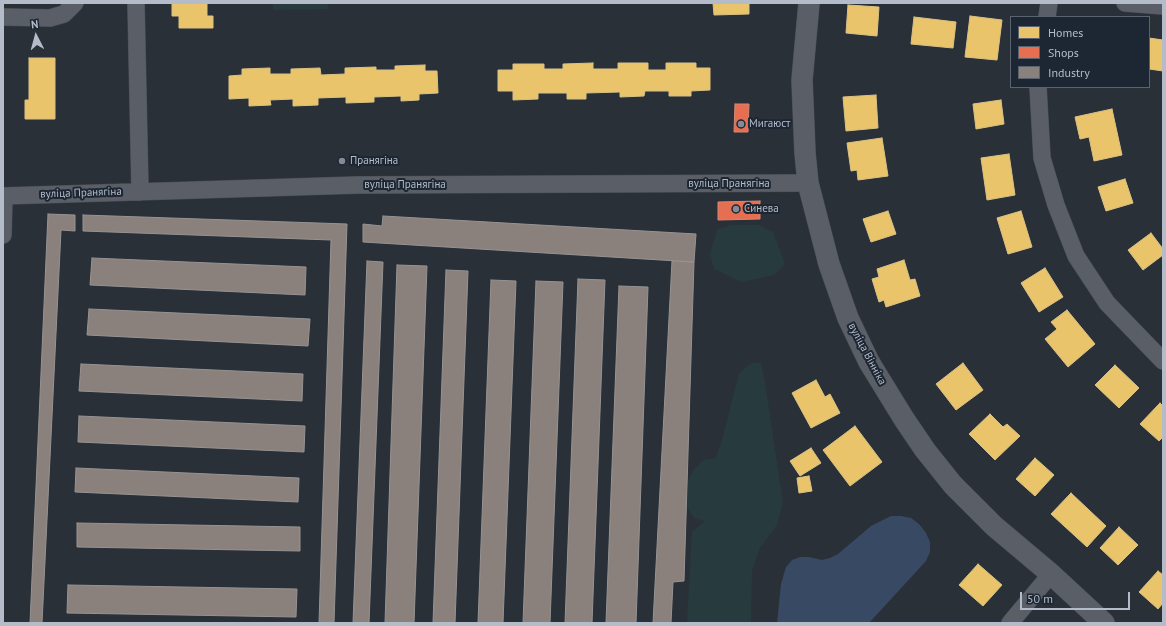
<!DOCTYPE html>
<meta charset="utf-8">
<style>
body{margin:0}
#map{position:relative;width:1166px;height:626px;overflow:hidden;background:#2a3038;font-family:"PT Sans",sans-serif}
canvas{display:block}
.frame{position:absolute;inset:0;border:4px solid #b4bcc9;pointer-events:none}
.legend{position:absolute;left:1010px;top:16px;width:140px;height:72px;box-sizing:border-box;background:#1d2633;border:1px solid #59626f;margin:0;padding:5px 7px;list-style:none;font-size:12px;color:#b4bcc9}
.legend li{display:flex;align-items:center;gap:8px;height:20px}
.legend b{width:20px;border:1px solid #59626f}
.north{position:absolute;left:16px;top:16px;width:40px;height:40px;-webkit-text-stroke:3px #1d2633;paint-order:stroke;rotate:354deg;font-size:11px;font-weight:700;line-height:16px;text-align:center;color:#b4bcc9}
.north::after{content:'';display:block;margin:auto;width:14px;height:18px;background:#b4bcc9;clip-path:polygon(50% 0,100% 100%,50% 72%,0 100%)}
.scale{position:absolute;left:1020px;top:592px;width:110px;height:18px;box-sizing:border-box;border:2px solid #b4bcc9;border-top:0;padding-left:5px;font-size:12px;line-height:14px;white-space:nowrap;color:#b4bcc9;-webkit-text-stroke:3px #1d2633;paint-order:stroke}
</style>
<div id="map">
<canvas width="1166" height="626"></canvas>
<div class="frame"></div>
<ul class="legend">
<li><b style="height:11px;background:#e9c46a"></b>Homes</li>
<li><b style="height:11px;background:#e76f51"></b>Shops</li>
<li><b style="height:11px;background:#8a817c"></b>Industry</li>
</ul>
<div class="north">N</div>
<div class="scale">50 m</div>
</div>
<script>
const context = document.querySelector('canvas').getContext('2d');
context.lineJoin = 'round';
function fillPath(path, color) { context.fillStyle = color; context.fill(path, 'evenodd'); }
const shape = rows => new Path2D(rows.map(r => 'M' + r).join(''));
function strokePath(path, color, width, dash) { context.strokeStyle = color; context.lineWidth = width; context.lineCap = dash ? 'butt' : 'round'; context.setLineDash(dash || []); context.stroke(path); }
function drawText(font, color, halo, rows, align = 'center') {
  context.font = font + ' "PT Sans",sans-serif'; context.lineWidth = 4; context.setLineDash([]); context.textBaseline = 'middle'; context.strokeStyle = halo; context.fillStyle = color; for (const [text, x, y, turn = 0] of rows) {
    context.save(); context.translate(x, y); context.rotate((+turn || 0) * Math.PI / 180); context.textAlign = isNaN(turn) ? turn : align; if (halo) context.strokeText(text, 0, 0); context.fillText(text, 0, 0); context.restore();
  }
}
const green = shape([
 [273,3,328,3,328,9,273,10],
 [730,225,759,225,773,232,785,264,774,275,742,282,714,269,710,254,717,230],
 [752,363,761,363,765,383,783,502,777,525,760,548,752,571,751,623,687,623,692,532,705,521,694,518,687,506,688,481,693,471,700,463,706,459,715,459,721,444,739,373]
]);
const water = shape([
 [891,516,901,516,911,518,919,524,926,533,930,542,930,552,926,561,869,623,777,623,781,584,786,567,792,560,800,557,809,557,822,560,830,558,838,554,871,526]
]);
const homes = shape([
 [172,3,207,3,207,16,213,16,213,28,179,28,179,16,172,16,172,3],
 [713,3,749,3,749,14,714,15,713,3],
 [848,5,879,7,877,36,846,33,848,5],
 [970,16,1002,20,997,60,965,57,970,16],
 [914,17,956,22,953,48,911,44,914,17],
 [1149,38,1163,40,1163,71,1149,69,1149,38],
 [29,58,55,58,55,119,25,119,25,100,29,100,29,58],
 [593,63,593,69,618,69,618,63,648,63,648,70,666,70,666,63,696,63,696,68,710,68,710,90,691,91,691,96,669,96,669,91,645,91,644,96,620,97,620,92,586,93,586,99,567,99,567,93,538,93,538,99,513,100,513,91,498,91,498,70,513,70,513,64,544,64,544,69,563,69,563,64,593,63],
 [425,65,425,71,437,71,438,93,419,94,419,100,401,101,401,96,374,97,374,102,346,103,346,97,318,98,318,105,293,106,293,99,270,100,271,105,249,106,249,98,229,99,229,76,242,75,242,69,270,68,270,74,291,74,291,69,320,68,321,75,345,74,345,68,376,67,376,70,395,70,395,66,425,65],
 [876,95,878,128,846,131,843,97,876,95],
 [1001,100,1004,124,976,129,973,104,1001,100],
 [1112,109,1122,155,1094,161,1089,137,1080,139,1075,117,1112,109],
 [882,138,888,176,858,180,857,170,851,171,847,143,882,138],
 [1009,154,1015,195,987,200,981,158,1009,154],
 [1125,179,1133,203,1106,211,1098,187,1125,179],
 [888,211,896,234,871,242,863,219,888,211],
 [1021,211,1032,247,1008,254,997,218,1021,211],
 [1151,233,1163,249,1163,255,1143,270,1128,250,1151,233],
 [904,260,910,280,915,279,920,296,886,307,884,300,879,302,872,279,879,277,877,269,904,260],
 [1045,268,1063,297,1039,312,1021,283,1045,268],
 [1067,310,1095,344,1068,367,1045,339,1057,329,1051,322,1067,310],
 [963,363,983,390,956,410,936,384,963,363],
 [1115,365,1139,388,1119,408,1095,385,1115,365],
 [816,380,825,397,830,394,840,413,811,428,792,393,816,380],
 [1160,403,1163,406,1163,437,1159,441,1140,424,1160,403],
 [990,414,1003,427,1007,424,1020,436,995,460,969,434,990,414],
 [855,426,882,462,850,486,823,450,855,426],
 [811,448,821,463,800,476,790,461,811,448],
 [1035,458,1054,475,1035,496,1016,479,1035,458],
 [809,476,812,491,799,493,797,478,809,476],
 [1071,493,1106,526,1087,547,1051,514,1071,493],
 [1119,527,1138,545,1118,565,1100,548,1119,527],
 [978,564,1002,585,983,606,959,585,978,564],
 [1158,571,1163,575,1163,603,1158,609,1139,592,1158,571]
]);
const shops = shape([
 [735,104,749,104,748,132,734,132,735,104],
 [760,201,760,219,718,220,718,202,760,201]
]);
const industry = shape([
 [48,214,75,215,75,231,61,230,42,623,30,623,48,214],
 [83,215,347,224,334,623,319,623,331,240,83,231,83,215],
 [383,216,696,234,694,262,363,242,363,224,382,226,383,216],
 [92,258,306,267,305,295,90,285,92,258],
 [367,261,383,262,369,623,353,623,367,261],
 [672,261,694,262,684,581,673,582,671,623,653,623,672,261],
 [397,265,427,266,414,623,385,623,397,265],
 [446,270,468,271,455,623,433,623,446,270],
 [578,279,605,280,592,623,565,623,578,279],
 [491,280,516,281,503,623,478,623,491,280],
 [536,281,563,282,550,623,523,623,536,281],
 [619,286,648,287,636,623,606,623,619,286],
 [89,309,310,319,308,346,87,335,89,309],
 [81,364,303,374,302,401,79,391,81,364],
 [79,416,305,426,304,452,78,442,79,416],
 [76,468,299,478,298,502,75,492,76,468],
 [77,523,300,527,300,551,77,547,77,523],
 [68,585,297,589,296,617,67,613,68,585]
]);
const minor = shape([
 [136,3,140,192],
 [1125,3,1163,6],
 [3,17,50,18,64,14,75,3],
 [1047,17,1049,3],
 [1038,87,1042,158,1056,205,1076,256,1107,303,1163,361],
 [3,196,358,185,808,183],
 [3,235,4,196],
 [1010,623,1051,574]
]);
const tertiary = shape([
 [809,3,802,80,805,153,808,183,829,264,848,318,869,362,904,419,925,450,953,485,994,526,1051,574,1104,623]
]);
const markers = [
 [741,124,4,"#848b96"],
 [342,161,4,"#848b96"],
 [736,209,4,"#848b96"]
];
const poiNames = [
 ["Мигаюст",749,124],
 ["Пранягіна",350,161],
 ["Синева",744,209]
];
const streetNames = [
 ["вуліца Пранягіна",729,184],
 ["вуліца Пранягіна",405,185],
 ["вуліца Пранягіна",81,193,-2],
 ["вуліца Вінніка",867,354,62]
];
fillPath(green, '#273a3e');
fillPath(water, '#384963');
fillPath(homes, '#e9c46a');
strokePath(homes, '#d9c286', 1);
fillPath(shops, '#e76f51');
strokePath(shops, '#d88675', 1);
fillPath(industry, '#8a817c');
strokePath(industry, '#979393', 1);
strokePath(minor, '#484c53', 18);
strokePath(tertiary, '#484c53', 22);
strokePath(minor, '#5a5e66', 17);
strokePath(tertiary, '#5a5e66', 21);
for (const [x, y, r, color] of markers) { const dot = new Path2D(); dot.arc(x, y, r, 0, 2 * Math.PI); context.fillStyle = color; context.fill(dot); strokePath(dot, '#1d2633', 1.5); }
drawText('11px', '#b4bcc9', '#1d2633', poiNames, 'left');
drawText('11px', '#b4bcc9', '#1d2633', streetNames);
</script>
